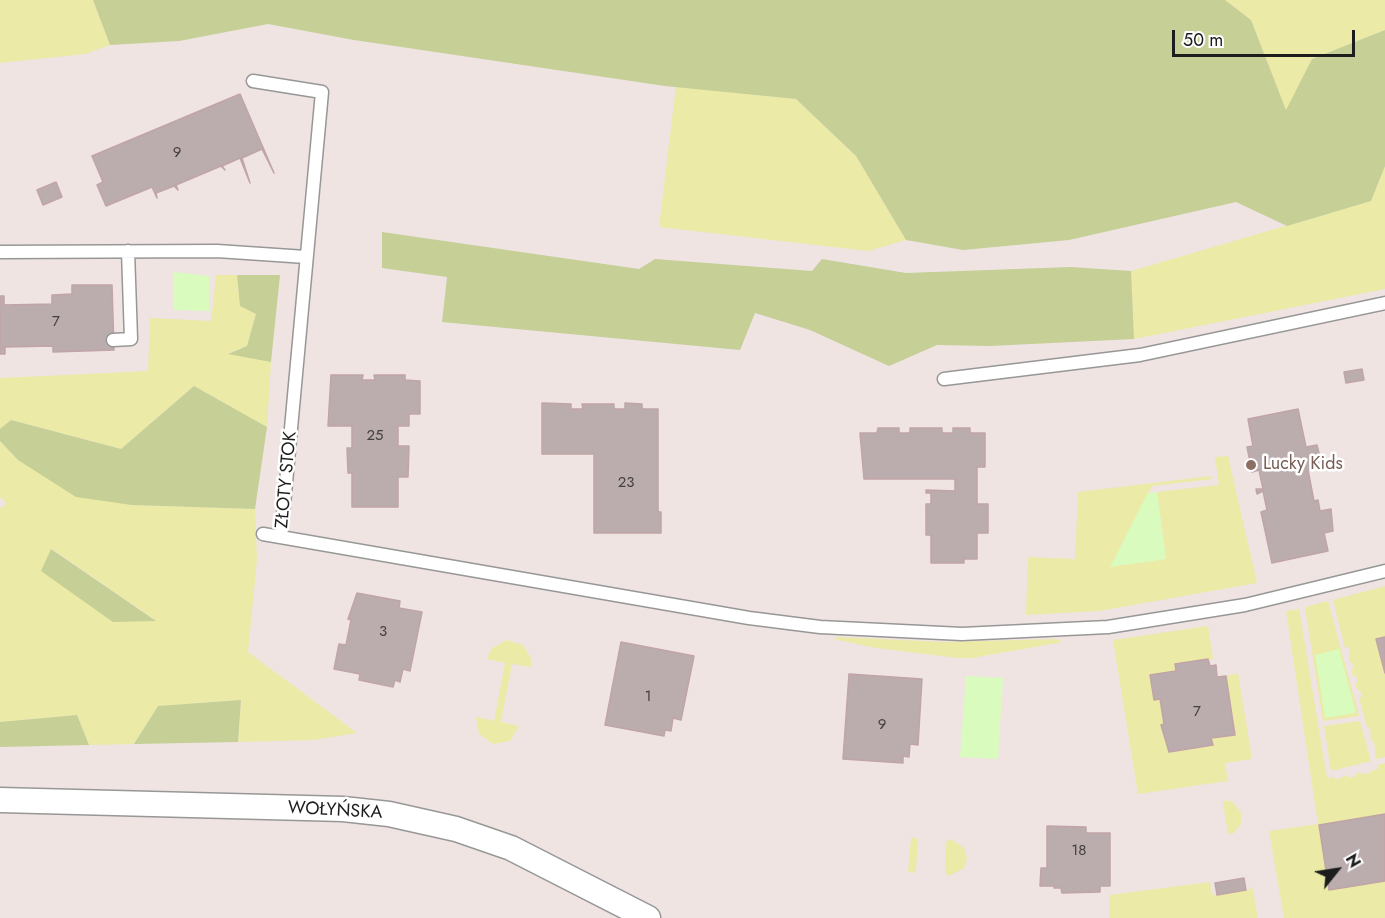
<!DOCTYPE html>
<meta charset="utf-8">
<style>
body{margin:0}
#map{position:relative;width:1385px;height:918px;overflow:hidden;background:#efe4e2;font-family:Jost,sans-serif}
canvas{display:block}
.north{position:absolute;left:1307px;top:840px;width:60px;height:60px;-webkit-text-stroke:4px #fff;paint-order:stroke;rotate:60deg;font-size:16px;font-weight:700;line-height:24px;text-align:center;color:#1d1d1d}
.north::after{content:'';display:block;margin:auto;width:21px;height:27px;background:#1d1d1d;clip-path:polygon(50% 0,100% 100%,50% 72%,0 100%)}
.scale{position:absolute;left:1172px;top:30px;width:183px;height:27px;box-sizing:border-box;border:3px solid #1d1d1d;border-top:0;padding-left:8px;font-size:18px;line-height:21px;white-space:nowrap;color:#1d1d1d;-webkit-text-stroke:4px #fff;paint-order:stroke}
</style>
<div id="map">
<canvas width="1385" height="918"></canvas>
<div class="north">N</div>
<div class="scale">50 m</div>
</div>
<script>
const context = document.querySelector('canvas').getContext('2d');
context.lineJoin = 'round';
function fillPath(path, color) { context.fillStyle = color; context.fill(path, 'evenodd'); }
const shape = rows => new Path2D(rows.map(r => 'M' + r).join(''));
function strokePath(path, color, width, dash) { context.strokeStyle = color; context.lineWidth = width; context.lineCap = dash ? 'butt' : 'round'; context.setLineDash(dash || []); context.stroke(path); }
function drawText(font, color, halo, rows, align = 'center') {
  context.font = font + ' Jost,sans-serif'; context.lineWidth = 5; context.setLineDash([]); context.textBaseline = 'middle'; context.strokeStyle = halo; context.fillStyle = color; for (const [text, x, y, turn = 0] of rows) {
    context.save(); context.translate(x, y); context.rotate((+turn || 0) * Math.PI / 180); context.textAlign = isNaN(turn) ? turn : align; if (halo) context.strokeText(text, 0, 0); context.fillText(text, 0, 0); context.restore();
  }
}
const grass = shape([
 [0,0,93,0,110,45,85,54,0,63],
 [1225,0,1385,0,1385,30,1312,59,1286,111,1251,20],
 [676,86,796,99,856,156,906,240,868,251,659,227],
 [1385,166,1385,289,1134,339,1131,271,1371,201],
 [216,275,237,275,240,306,256,314,247,346,229,353,271,362,267,427,194,386,121,449,11,420,0,429,0,378,148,371,150,318,211,321],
 [0,441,18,460,132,505,255,509,257,560,248,652,357,733,313,740,238,742,241,700,158,706,134,744,89,745,77,715,0,722,0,508,7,504,0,497],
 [51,549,52,549,155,620,113,622],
 [1228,456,1257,583,1099,611,1026,615,1028,557,1075,559,1078,492,1211,476,1212,479,1152,486,1111,566,1166,559,1157,492,1219,485,1215,457],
 [1385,586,1385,637,1376,640,1385,673,1385,757,1376,759,1374,741,1371,741,1370,727,1367,727,1359,698,1362,697,1360,690,1357,690,1355,683,1358,682,1356,676,1353,676,1351,669,1354,668,1352,662,1349,662,1349,647,1345,648,1333,600],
 [1328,601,1359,716,1323,721,1305,607],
 [1299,609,1327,778,1334,777,1335,780,1348,775,1349,778,1356,776,1356,773,1370,774,1370,771,1378,770,1377,765,1385,763,1385,814,1319,825,1329,890,1385,881,1385,918,1284,918,1269,831,1318,824,1286,611],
 [1208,626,1213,659,1175,664,1176,671,1150,675,1154,700,1160,699,1164,724,1161,725,1163,736,1166,736,1169,752,1212,745,1211,738,1235,734,1226,676,1238,673,1252,759,1225,763,1228,781,1138,794,1113,640],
 [838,637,944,642,1056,639,1063,642,972,658,958,658,876,648,834,639],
 [506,640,523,645,531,658,531,667,512,664,501,722,519,726,510,741,493,744,479,734,476,717,494,721,505,663,487,659,491,649],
 [1360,721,1371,761,1331,771,1324,726],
 [1225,800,1233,802,1241,813,1241,824,1233,834,1228,833,1223,803],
 [911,837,918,839,916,870,913,873,908,872],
 [951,839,964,848,967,858,964,868,949,876,945,872,946,842],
 [1250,875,1258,918,1109,918,1109,895,1210,882,1212,895,1252,889]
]);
const forest = shape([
 [93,0,1225,0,1251,20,1286,110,1312,59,1385,30,1385,166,1371,201,1287,226,1236,202,1069,240,963,250,906,240,856,156,796,99,665,86,354,40,268,24,179,41,110,45],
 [382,232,639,269,655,259,812,271,822,259,906,273,1071,267,1131,271,1134,339,990,346,937,345,889,366,810,330,755,313,740,350,442,322,447,277,382,268],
 [237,275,280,275,271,362,228,354,247,346,256,314,240,306],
 [194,386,267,427,255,509,132,505,76,497,18,460,0,441,0,429,11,420,121,449],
 [51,549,156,621,113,622,41,571],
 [241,700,238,742,134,744,158,706],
 [77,715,89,745,0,747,0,722]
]);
const park = shape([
 [174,272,209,276,209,311,173,310],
 [1157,492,1166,559,1110,567,1148,493],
 [1339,649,1356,713,1325,718,1315,655],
 [966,676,1003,678,998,759,960,757]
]);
const building = shape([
 [240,94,274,173,262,149,242,158,250,183,240,158,222,166,225,170,221,166,176,185,178,190,174,186,156,193,157,198,152,187,106,206,97,185,103,182,92,156,240,94],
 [56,182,62,197,43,205,37,190,56,182],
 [72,285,112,285,114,350,53,352,53,346,5,347,5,354,0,354,0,296,4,296,4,305,52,304,52,295,72,294,72,285],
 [1362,369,1364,380,1346,383,1344,372,1362,369],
 [331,375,363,375,362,380,375,380,374,375,405,375,405,380,420,381,420,414,409,414,409,426,398,426,398,446,409,446,408,477,398,477,398,507,352,507,352,473,348,473,347,448,352,448,352,426,328,426,331,375],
 [542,403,571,404,571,409,583,409,582,404,614,404,614,409,625,409,625,403,642,404,642,409,658,409,658,512,661,512,661,533,594,533,594,454,542,454,542,403],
 [1298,409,1306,447,1317,445,1320,457,1317,458,1320,468,1308,470,1314,501,1318,500,1320,511,1331,509,1333,531,1324,533,1328,551,1272,563,1261,512,1267,510,1263,491,1257,494,1256,489,1263,489,1259,470,1252,472,1247,447,1253,446,1248,419,1298,409],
 [878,428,899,428,899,433,910,433,910,428,942,428,942,433,953,433,953,428,970,428,970,433,985,433,985,467,977,467,977,504,988,504,988,533,977,533,977,559,964,559,964,563,931,563,931,535,926,535,926,504,931,504,931,493,926,493,926,490,955,491,955,479,864,479,860,433,877,433,878,428],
 [357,593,400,601,399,608,422,612,410,671,403,669,400,682,395,680,393,687,359,680,360,674,334,669,339,644,346,645,351,620,348,619,357,593],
 [1385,637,1385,673,1376,639,1385,637],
 [621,642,694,656,681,720,673,718,671,731,665,730,664,736,605,725,621,642],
 [1208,659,1210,666,1216,665,1217,677,1226,676,1235,735,1211,738,1213,745,1169,752,1161,725,1164,724,1160,699,1154,700,1150,675,1176,671,1175,664,1208,659],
 [849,674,922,679,918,745,910,744,909,757,903,756,903,763,843,759,849,674],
 [1385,814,1385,881,1329,890,1319,825,1385,814],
 [1047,826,1086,827,1086,833,1110,833,1110,886,1100,886,1100,892,1062,893,1061,888,1054,888,1054,886,1040,886,1041,868,1047,868,1047,826],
 [1244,878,1246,890,1217,895,1215,883,1244,878]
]);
const service = shape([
 [253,81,322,92,281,537],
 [0,252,217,251,306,257],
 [113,340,131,339,128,251],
 [944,379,1140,355,1385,303],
 [263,534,749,618,820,627,962,634,1108,627,1245,605,1385,571]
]);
const minor = shape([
 [0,800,343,809,389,814,456,829,511,848,648,918]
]);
const markers = [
 [1251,465,6,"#8d6e63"]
];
const numberNames = [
 ["9",177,153],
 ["7",56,322],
 ["25",375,436],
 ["23",626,483],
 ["3",383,632],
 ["1",648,697],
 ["7",1197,712],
 ["9",882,725],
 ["18",1079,851]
];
const educationNames = [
 ["Lucky Kids",1263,465]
];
const streetNames = [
 ["ZŁOTY STOK",287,480,-85],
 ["WOŁYŃSKA",335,811,3]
];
fillPath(grass, '#ebeaa6');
fillPath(forest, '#c5cf96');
fillPath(park, '#d9fbbd');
fillPath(building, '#bbacad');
strokePath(building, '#c1a4a7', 1.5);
strokePath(service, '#979797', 15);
strokePath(minor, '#979797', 27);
strokePath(service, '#fff', 12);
strokePath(minor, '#fff', 24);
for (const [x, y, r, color] of markers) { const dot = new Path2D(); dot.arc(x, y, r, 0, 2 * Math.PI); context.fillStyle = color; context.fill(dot); strokePath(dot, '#fff', 2); }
drawText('15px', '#444141', null, numberNames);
drawText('18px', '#785e54', '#fff', educationNames, 'left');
drawText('18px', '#1d1d1d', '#fff', streetNames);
</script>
